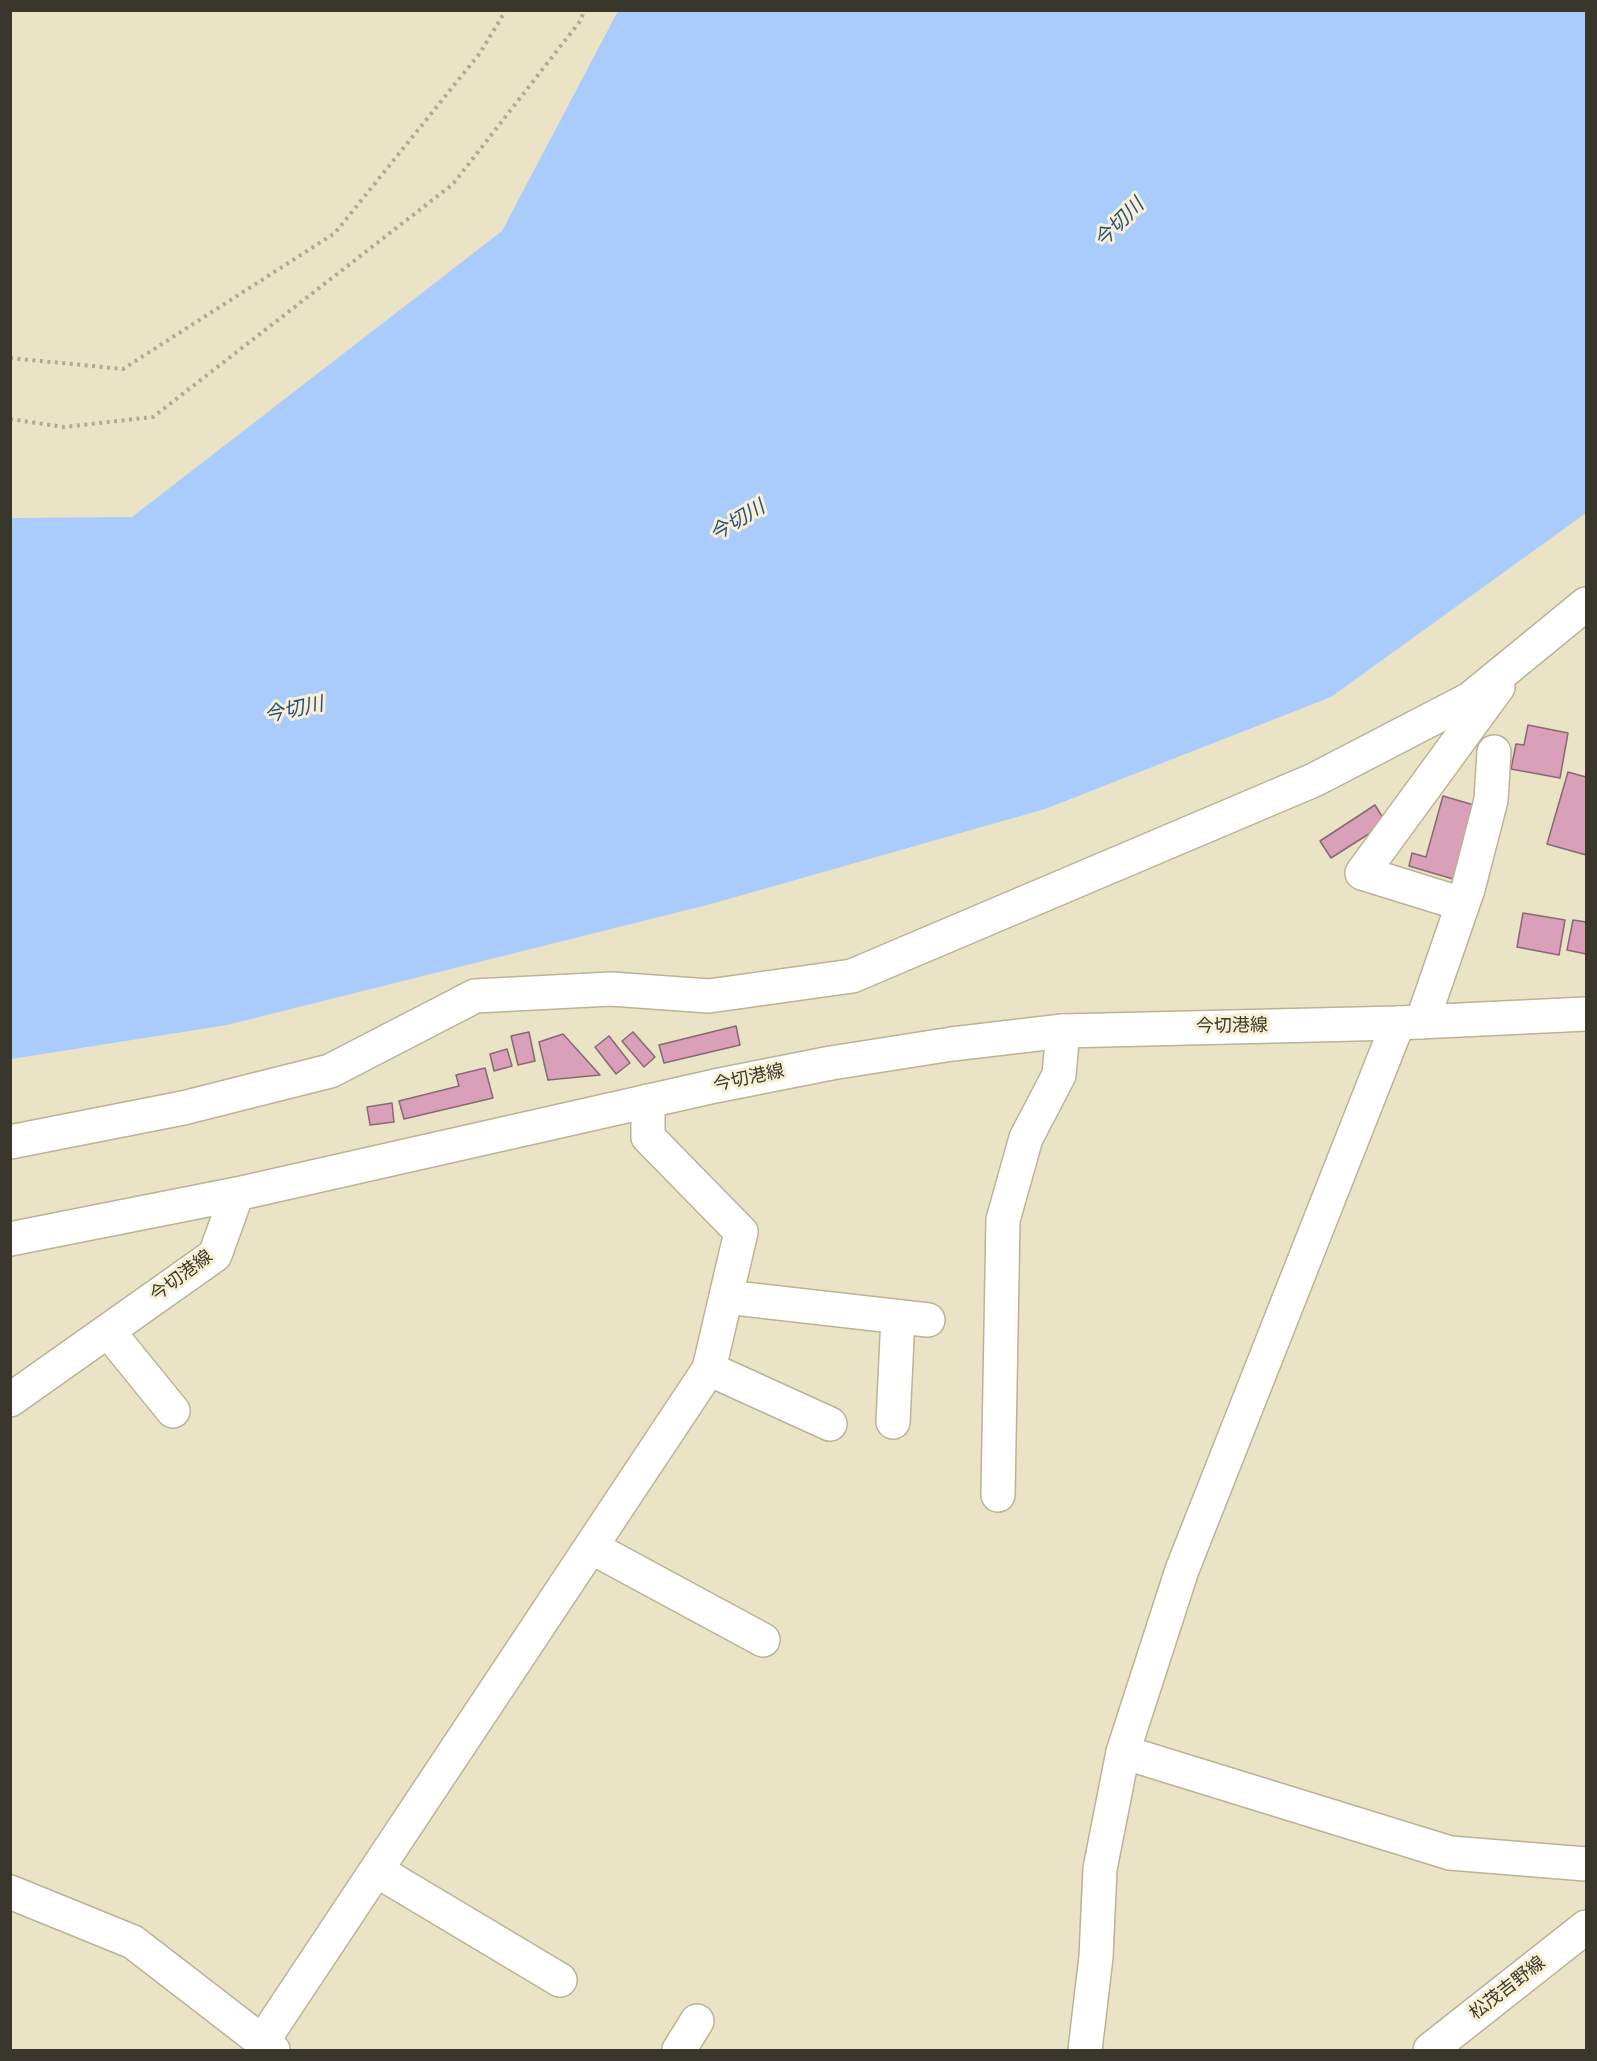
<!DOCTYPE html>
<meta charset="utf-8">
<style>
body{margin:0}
#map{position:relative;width:1597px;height:2061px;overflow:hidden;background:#eae3c6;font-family:Jost,sans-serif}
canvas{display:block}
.frame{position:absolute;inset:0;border:12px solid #39362b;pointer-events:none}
</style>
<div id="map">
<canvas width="1597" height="2061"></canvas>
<div class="frame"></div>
</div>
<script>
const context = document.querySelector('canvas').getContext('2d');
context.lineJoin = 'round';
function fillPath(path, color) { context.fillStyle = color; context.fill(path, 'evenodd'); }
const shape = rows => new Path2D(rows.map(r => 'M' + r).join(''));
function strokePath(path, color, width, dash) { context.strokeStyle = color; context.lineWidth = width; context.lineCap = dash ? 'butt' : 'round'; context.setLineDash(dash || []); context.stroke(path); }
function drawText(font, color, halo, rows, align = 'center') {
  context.font = font + ' Jost,"Noto Sans JP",sans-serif'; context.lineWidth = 6; context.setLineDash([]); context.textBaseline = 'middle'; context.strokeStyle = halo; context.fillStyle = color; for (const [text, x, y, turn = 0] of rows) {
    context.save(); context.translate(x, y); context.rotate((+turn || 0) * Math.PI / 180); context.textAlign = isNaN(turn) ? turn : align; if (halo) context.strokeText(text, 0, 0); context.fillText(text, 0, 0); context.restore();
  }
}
const water = shape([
 [618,11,1586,11,1586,513,1331,697,1045,809,711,904,227,1025,11,1059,11,518,132,517,502,231]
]);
const building = shape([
 [1528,725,1568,733,1560,778,1511,769,1516,744,1524,745,1528,725],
 [1568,772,1586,777,1586,855,1547,844,1568,772],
 [1443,796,1474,805,1453,879,1409,866,1412,853,1426,857,1443,796],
 [1375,805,1386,823,1331,858,1320,841,1375,805],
 [1523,913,1565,920,1559,955,1517,947,1523,913],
 [1573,920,1586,922,1586,954,1567,950,1573,920],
 [736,1026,740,1045,664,1063,659,1045,736,1026],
 [529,1032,535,1061,518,1065,511,1036,529,1032],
 [633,1032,655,1057,644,1067,622,1041,633,1032],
 [563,1034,600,1075,548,1080,539,1042,563,1034],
 [609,1036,630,1063,616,1074,595,1047,609,1036],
 [507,1049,512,1066,494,1071,490,1054,507,1049],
 [485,1068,493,1098,404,1119,399,1101,459,1086,456,1075,485,1068],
 [392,1103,394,1122,370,1125,367,1107,392,1103]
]);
const path = shape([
 [10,358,123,369,335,233,480,53,506,10],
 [10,419,64,427,153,417,453,184,581,20,584,10]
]);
const minor = shape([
 [1462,904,1362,873,1498,687],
 [1422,1022,1468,889,1491,800,1494,752],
 [10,1142,183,1108,330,1071,475,996,611,989,709,996,852,976,1314,780,1470,699,1586,604],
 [10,1239,237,1194],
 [726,1297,928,1320],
 [108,1331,173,1411],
 [709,1369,830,1424],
 [893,1422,898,1317],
 [998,1495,1003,1220,1026,1138,1059,1075,1063,1031],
 [591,1547,763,1640],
 [1123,1752,1450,1853,1586,1864],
 [376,1870,560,1980],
 [10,1892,133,1942,273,2050],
 [262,2042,709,1369,741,1232,648,1137,648,1101],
 [679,2050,697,2021],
 [1085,2050,1096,1957,1100,1869,1123,1752,1182,1570,1398,1023]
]);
const major = shape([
 [10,1400,215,1255,237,1194,715,1086,831,1063,952,1044,1063,1031,1398,1023,1586,1014],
 [1430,2050,1586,1927]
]);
const streetNames = [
 ["今切港線",1232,1027,-1],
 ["今切港線",749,1079,-12],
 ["今切港線",182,1277,-37],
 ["松茂吉野線",1508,1989,-38]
];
const waterNames = [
 ["今切川",1120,224,-45],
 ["今切川",738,522,-31],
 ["今切川",294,711,-12]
];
fillPath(water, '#aaccfd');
fillPath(building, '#dba0b9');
strokePath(building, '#866975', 1.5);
strokePath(minor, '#bab396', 36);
strokePath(major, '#bab396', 36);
strokePath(path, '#afaa93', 4, [3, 4.5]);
strokePath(minor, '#fff', 33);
strokePath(major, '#fff', 33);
drawText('18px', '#39362b', '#f8f0d2', streetNames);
drawText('italic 20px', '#244e88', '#f8f0d2', waterNames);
</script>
